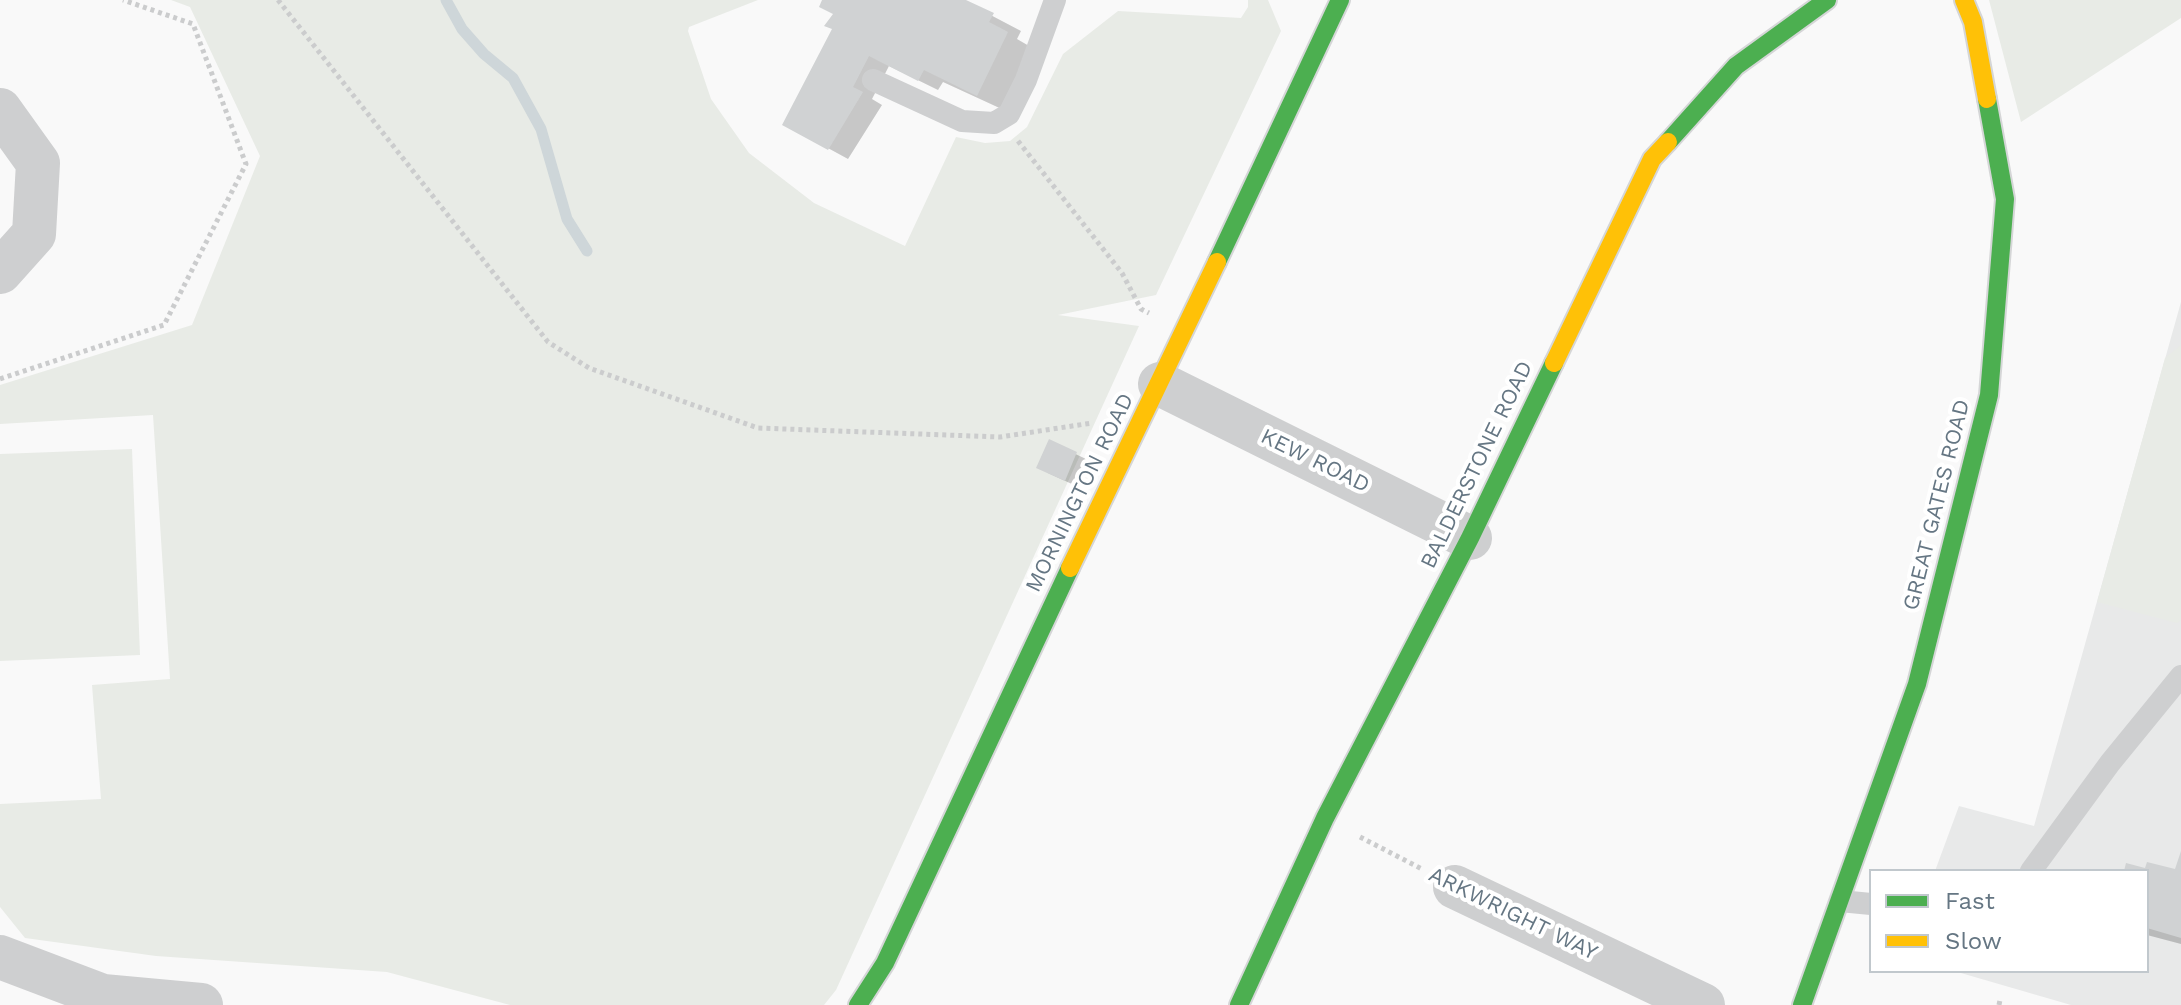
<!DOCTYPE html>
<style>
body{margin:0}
#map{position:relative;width:2181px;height:1005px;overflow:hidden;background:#f9f9f9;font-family:"Work Sans",sans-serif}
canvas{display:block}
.legend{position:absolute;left:1869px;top:869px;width:280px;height:104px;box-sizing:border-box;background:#fff;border:2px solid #c1c8cd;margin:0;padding:10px 14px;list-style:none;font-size:24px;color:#657683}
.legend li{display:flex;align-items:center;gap:16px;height:40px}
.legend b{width:40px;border:2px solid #c1c8cd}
</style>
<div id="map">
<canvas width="2181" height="1005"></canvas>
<ul class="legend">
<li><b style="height:10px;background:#4caf50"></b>Fast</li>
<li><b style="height:10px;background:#ffc107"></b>Slow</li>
</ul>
</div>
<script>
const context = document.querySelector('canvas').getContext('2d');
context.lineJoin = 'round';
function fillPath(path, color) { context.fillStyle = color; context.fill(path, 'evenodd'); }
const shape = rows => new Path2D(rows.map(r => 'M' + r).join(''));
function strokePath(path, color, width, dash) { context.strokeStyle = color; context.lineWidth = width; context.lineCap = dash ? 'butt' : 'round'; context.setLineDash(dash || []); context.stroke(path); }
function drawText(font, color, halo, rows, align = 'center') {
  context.font = font + ' "Work Sans",sans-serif'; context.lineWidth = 8; context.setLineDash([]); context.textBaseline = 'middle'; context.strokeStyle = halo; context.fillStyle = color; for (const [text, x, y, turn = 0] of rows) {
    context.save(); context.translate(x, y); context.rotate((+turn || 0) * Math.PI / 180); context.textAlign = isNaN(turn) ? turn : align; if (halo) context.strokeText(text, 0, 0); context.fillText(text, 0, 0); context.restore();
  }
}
const built = shape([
 [2181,302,2181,1005,2071,1005,1954,971,2147,971,2147,871,1935,871,1959,806,2034,826]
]);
const green = shape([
 [171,0,758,0,689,27,688,31,711,99,749,153,814,203,905,246,956,137,985,143,1010,141,1027,127,1063,54,1118,11,1241,18,1248,7,1248,0,1268,0,1281,31,1156,295,1058,315,1139,326,836,990,824,1005,510,1005,387,972,156,956,25,938,0,907,0,804,101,799,92,685,170,679,153,415,0,424,0,385,192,325,260,156,190,7],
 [1989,0,2181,0,2181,18,2021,122],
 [2181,345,2181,620,2177,623,2097,602,2165,358],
 [132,449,140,655,0,661,0,454]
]);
const shadow = shape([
 [825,0,962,0,1021,31,1017,39,1036,50,1006,111,943,82,938,90,889,66,872,99,882,105,848,159,804,135,834,29,835,14],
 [1050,442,1086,459,1074,485,1048,473],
 [2181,855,2181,944,2147,935,2146,871,2148,864,2176,872]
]);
const stream = shape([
 [446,0,462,29,484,54,513,78,541,129,567,219,587,251]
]);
const building = shape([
 [822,0,966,0,994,13,989,22,1008,32,977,96,924,70,918,81,869,56,853,87,863,92,828,150,782,125,832,29,824,26,833,14,819,7],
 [1049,439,1077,452,1065,481,1036,468],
 [2181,851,2181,938,2147,928,2147,871,2124,871,2126,863,2145,868,2147,862,2175,869]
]);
const path = shape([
 [278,0,548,342,589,368,758,428,1000,437,1092,423],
 [1018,141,1122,273,1141,309,1149,313],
 [0,379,164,325,246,164,193,24,123,0],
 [1360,837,1422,869],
 [1999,1005,2000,1000]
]);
const lane = shape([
 [873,80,962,121,994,123,1009,114,1026,80,1055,0],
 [2031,871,2110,763,2181,676],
 [1840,901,1871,904]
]);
const street = shape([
 [0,110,38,163,34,234,0,272],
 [1160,384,1470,538],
 [1455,887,1703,1005],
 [0,957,103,996,201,1005]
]);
const fast = shape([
 [1668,142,1736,66,1827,0],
 [1217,262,1340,0],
 [858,1005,885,963,1070,568],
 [1239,1005,1325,818,1470,538,1554,363],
 [1802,1005,1917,684,1989,395,2005,199,1987,99]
]);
const slow = shape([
 [1964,0,1973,22,1987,99],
 [1554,363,1652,159,1668,142],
 [1070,568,1217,262]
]);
const streetNames = [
 ["KEW ROAD",1315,461,26],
 ["BALDERSTONE ROAD",1477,465,-64],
 ["MORNINGTON ROAD",1080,493,-64],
 ["GREAT GATES ROAD",1937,505,-76],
 ["ARKWRIGHT WAY",1513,914,26]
];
fillPath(built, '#e8e9e9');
fillPath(green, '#e8ebe6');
fillPath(shadow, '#0003');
strokePath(stream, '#ced6d9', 11);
fillPath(building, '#d0d2d3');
strokePath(fast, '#d5d6d7', 22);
strokePath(slow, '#d5d6d7', 22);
strokePath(path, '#cbcccd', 5, [4, 4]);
strokePath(lane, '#cecfd0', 22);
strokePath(street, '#cecfd0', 44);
strokePath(fast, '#4caf50', 18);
strokePath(slow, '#ffc107', 18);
drawText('22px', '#657683', '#fff', streetNames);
</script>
